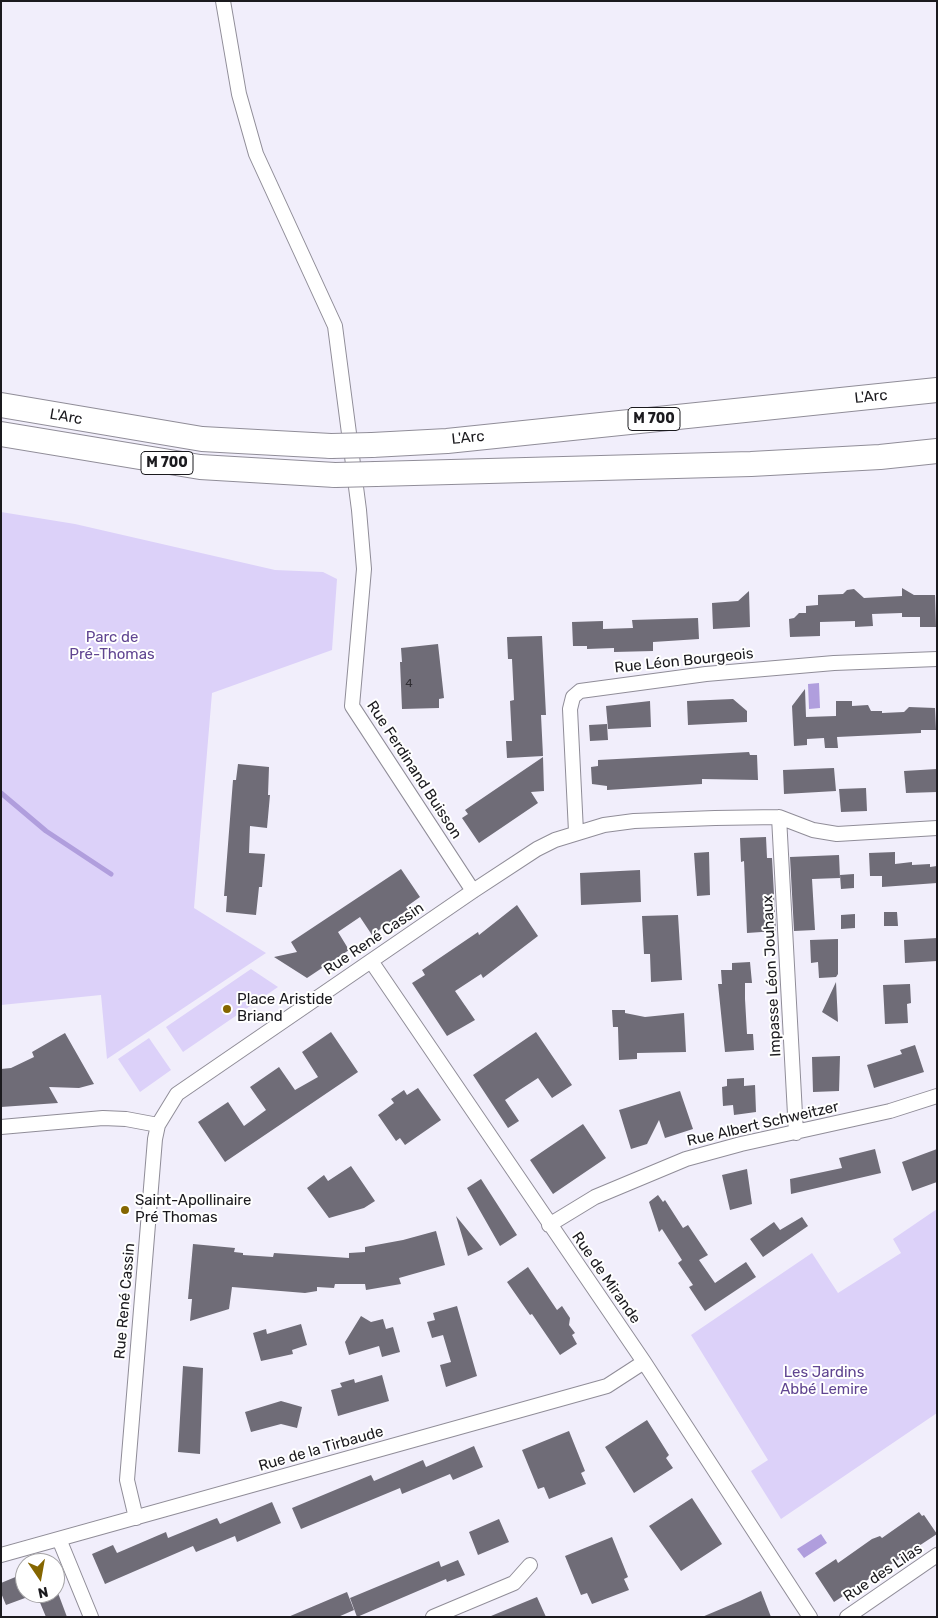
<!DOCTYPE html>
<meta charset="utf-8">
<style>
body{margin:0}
#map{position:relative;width:938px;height:1618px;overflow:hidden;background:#f1eefb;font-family:Rubik,sans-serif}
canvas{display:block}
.frame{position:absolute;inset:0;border:2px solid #1b1a1e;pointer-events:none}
.north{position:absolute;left:15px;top:1553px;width:50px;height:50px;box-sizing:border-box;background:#fff;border:1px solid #a4a3a5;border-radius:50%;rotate:168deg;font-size:14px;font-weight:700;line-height:20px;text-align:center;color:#1b1a1e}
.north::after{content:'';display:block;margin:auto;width:18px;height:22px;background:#856600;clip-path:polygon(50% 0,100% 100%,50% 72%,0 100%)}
</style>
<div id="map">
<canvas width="938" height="1618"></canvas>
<div class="frame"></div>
<div class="north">N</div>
</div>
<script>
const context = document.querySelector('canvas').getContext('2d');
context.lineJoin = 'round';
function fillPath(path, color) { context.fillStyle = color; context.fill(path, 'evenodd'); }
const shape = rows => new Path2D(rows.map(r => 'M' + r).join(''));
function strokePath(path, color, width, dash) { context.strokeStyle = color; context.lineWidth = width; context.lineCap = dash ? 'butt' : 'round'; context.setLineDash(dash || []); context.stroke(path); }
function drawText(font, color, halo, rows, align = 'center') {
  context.font = font + ' Rubik,sans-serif'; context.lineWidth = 4; context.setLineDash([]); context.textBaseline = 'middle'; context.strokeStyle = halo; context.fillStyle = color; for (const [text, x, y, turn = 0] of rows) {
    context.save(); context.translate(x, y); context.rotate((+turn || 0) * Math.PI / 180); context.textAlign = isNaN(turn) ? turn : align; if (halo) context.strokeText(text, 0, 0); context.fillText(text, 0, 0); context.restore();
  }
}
const green = shape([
 [1,512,75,524,275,570,323,572,337,579,332,650,212,693,194,908,266,953,107,1059,101,995,1,1005],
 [251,969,278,987,183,1052,166,1027],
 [149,1038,171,1070,140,1092,118,1059],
 [937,1209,937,1413,781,1519,751,1471,768,1460,691,1335,812,1253,838,1293,901,1253,893,1239]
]);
const water = shape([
 [819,683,820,708,809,709,808,684],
 [821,1534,827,1543,804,1558,797,1549]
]);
const stream = shape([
 [1,793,46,831,111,874]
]);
const building = shape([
 [902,588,914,595,935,595,936,627,920,627,920,617,902,617,902,613,872,614,873,626,855,627,855,621,820,622,820,636,790,637,789,619,794,618,799,613,806,613,806,606,818,605,818,595,843,594,847,590,854,589,864,598,902,596],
 [749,591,750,627,713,629,712,603,738,601],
 [698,618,699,639,653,642,653,651,614,652,614,648,587,649,587,646,573,646,572,622,603,621,603,629,633,628,632,620],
 [542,636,546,715,541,715,543,756,507,758,506,741,512,741,510,701,514,700,512,659,508,659,507,637],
 [438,644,444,698,439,699,439,708,402,709,400,662,402,662,401,648],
 [805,689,806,717,836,716,836,701,852,701,852,706,868,705,871,711,882,711,882,713,904,712,909,707,935,708,936,730,921,730,921,733,837,737,838,748,825,748,824,738,807,739,807,745,794,746,792,706],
 [733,699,747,711,747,722,688,725,687,701],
 [650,701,651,727,608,729,606,706],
 [607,724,608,740,590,741,589,725],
 [749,752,750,755,757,755,758,780,702,779,702,784,607,790,607,786,592,784,591,767,598,766,598,760],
 [543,757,544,791,531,792,538,803,479,843,462,818,468,814,465,810],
 [238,764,269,767,268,795,270,795,267,828,250,826,249,853,265,854,262,887,259,887,256,915,226,912,227,896,224,896,233,780,236,780],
 [834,768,836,791,784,794,783,770],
 [937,769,937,792,906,793,904,771],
 [866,788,867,811,841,812,839,789],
 [766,837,767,858,772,858,776,931,747,933,744,861,741,862,740,838],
 [709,852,710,895,697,896,694,853],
 [895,852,895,864,912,862,912,865,930,864,930,867,937,866,937,883,882,887,882,876,870,876,869,853],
 [839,855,840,878,812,879,815,930,794,931,790,857],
 [401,869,420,897,406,907,408,910,403,913,372,935,360,917,338,932,349,950,307,978,274,957,297,952,291,942],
 [640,870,641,902,581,905,580,873],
 [854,874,854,888,841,889,840,875],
 [517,905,538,936,483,978,481,974,455,991,475,1020,447,1036,412,983,425,975,422,970,478,932,479,935],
 [884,912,897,912,898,926,884,926],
 [855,914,855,928,841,929,841,915],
 [678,915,682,980,651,982,650,954,644,954,642,916],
 [937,938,937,961,905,963,904,940],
 [838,939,838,974,836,977,819,978,818,962,811,963,810,940],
 [750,962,752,983,745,983,745,999,747,1034,753,1034,754,1050,725,1052,718,984,722,984,721,970,732,970,732,963],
 [836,982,838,1022,822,1012],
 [910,984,911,1003,907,1004,908,1023,885,1024,883,985],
 [612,1010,625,1010,625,1013,645,1017,684,1013,686,1052,637,1053,637,1059,619,1060,618,1027,613,1027],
 [331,1032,358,1072,225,1162,198,1122,228,1102,244,1126,266,1110,250,1087,279,1067,295,1090,318,1077,302,1052],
 [536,1032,572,1085,552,1098,538,1078,518,1091,505,1100,519,1121,508,1128,473,1075],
 [65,1033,94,1084,79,1088,49,1087,58,1103,1,1107,1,1069,11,1068,34,1057,32,1052],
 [915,1045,924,1072,874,1088,867,1065,902,1054,900,1050],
 [840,1056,839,1091,813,1092,812,1057],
 [744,1078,744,1086,755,1085,756,1112,734,1115,733,1105,723,1106,722,1087,727,1086,727,1079],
 [418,1088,441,1120,405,1145,400,1138,396,1141,378,1115,394,1103,391,1099,404,1090,407,1095],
 [680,1091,693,1129,665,1138,659,1120,647,1144,631,1149,619,1110],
 [583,1124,606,1158,553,1194,530,1160],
 [875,1149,881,1173,791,1194,790,1179,842,1168,839,1158],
 [937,1149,937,1182,912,1191,902,1162],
 [351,1166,375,1201,364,1208,329,1218,307,1188,324,1175,328,1181],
 [747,1169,752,1204,730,1210,722,1175],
 [481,1179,517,1235,500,1246,467,1188],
 [658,1195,663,1202,665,1200,683,1228,688,1225,708,1255,699,1260,715,1283,746,1262,756,1277,705,1311,689,1287,693,1285,678,1263,682,1260,662,1229,659,1232,649,1202],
 [456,1216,483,1249,468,1256],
 [802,1217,808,1226,763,1257,750,1239,774,1222,780,1230],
 [436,1231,445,1265,399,1278,401,1284,366,1290,365,1284,335,1284,334,1288,317,1287,317,1291,305,1293,232,1287,229,1309,190,1321,192,1299,188,1299,193,1244,235,1248,234,1252,243,1253,243,1255,273,1257,274,1253,349,1258,349,1253,365,1252,365,1247,403,1240],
 [528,1267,557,1310,562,1306,570,1318,569,1325,575,1333,572,1335,577,1344,560,1355,532,1314,530,1315,507,1282],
 [457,1306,477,1376,446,1387,440,1365,451,1362,443,1335,432,1338,427,1322,435,1320,433,1313],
 [361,1316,371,1322,383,1319,386,1329,393,1327,400,1352,382,1357,379,1346,349,1355,345,1342],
 [301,1324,307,1345,292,1350,293,1354,261,1361,253,1333,266,1329,267,1334],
 [183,1366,203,1368,200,1454,178,1452],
 [382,1375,389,1401,338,1416,331,1390,342,1387,340,1383,354,1379,355,1383],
 [281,1401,302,1407,297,1428,281,1424,251,1432,245,1412],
 [647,1420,669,1455,666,1458,673,1468,634,1493,605,1447],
 [569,1431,585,1471,581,1473,586,1484,549,1499,544,1487,538,1489,522,1450],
 [474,1446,483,1467,453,1480,450,1474,402,1494,400,1488,301,1529,292,1508,371,1475,374,1481,423,1460,426,1467],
 [692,1498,722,1544,681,1571,649,1526],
 [272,1502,281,1523,237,1542,235,1536,196,1552,193,1546,105,1584,92,1554,113,1545,117,1553,166,1532,168,1538,217,1518,220,1524],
 [919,1512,922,1516,924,1515,937,1534,834,1602,815,1573,836,1559,838,1563,872,1539,880,1536,882,1538],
 [499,1519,509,1542,478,1555,469,1532],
 [612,1537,628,1577,624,1579,629,1590,592,1604,587,1593,581,1595,565,1556],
 [458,1560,465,1575,447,1582,446,1579,357,1617,350,1598,439,1561,441,1567],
 [25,1573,25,1598,6,1605,1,1593,1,1583],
 [761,1591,771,1617,702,1617,740,1601],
 [347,1592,354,1610,338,1617,288,1617],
 [36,1593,58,1593,67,1617,46,1617],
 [537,1597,546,1617,491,1617,491,1616]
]);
const minor = shape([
 [223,1,239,94,256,154,335,326,359,510,364,569,352,706,473,891],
 [779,817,796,1133],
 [576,832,570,709,573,697,580,691,706,674,834,663,937,659],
 [371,961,644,1362,810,1617],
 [1,1127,103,1118,126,1119,158,1125],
 [549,1225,595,1197,686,1159,741,1144,890,1111,937,1096],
 [136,1518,127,1480,155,1139,158,1125,177,1094,473,891,537,849,555,840,604,825,634,821,715,818,779,817,813,830,837,834,937,828],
 [59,1539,91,1617],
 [1,1555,607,1386,644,1362],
 [433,1617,514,1583,530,1565],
 [847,1617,937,1555]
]);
const trunk = shape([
 [1,405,202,439,331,446],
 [1,434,200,467,335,475],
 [372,445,447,441,937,390],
 [376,474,751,464,880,457,937,451]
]);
const trunkBridge = shape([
 [331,446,372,445],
 [335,475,376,474]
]);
const markers = [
 [227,1009,5,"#856600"],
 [125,1210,5,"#856600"]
];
const numberNames = [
 ["4",409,684]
];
const shields = [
 [654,419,52],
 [167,463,52]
];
const shieldNames = [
 ["M 700",654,419],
 ["M 700",167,463]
];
const streetNames = [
 ["L'Arc",871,397,-6],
 ["L'Arc",66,417,10],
 ["L'Arc",468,438,-6],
 ["Rue Léon Bourgeois",684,661,-6],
 ["Rue Ferdinand Buisson",414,770,57],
 ["Rue René Cassin",374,939,-34],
 ["Impasse Léon Jouhaux",772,976,-93],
 ["Rue Albert Schweitzer",763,1124,-13],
 ["Rue de Mirande",606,1278,55],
 ["Rue René Cassin",125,1301,-85],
 ["Rue de la Tirbaude",321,1449,-16],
 ["Rue des Lilas",883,1573,-34]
];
const parkNames = [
 ["Parc de",112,638],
 ["Pré-Thomas",112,655],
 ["Les Jardins",824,1373],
 ["Abbé Lemire",824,1390]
];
const poiNames = [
 ["Place Aristide",237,1000],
 ["Briand",237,1017],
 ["Saint-Apollinaire",135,1201],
 ["Pré Thomas",135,1218]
];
fillPath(green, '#dcd1f9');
fillPath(water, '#b09edd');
strokePath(stream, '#b09edd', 5);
fillPath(building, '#6f6c77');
strokePath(minor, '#908d98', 16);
strokePath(trunk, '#908d98', 26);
strokePath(minor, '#fff', 14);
strokePath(trunk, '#fff', 24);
strokePath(trunkBridge, '#908d98', 26, []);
strokePath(trunkBridge, '#fff', 24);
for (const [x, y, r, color] of markers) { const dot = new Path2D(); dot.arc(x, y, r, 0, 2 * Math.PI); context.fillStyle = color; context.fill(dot); strokePath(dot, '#fff', 2); }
drawText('12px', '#302e34', null, numberNames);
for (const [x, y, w] of shields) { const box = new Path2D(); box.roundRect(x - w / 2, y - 11.5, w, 23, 4); context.fillStyle = '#fff'; context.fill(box); strokePath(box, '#1b1a1e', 1); }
drawText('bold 14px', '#1b1a1e', null, shieldNames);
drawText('15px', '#1b1a1e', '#fff', streetNames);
drawText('15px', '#604591', '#fff', parkNames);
drawText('15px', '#1b1a1e', '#fff', poiNames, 'left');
</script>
